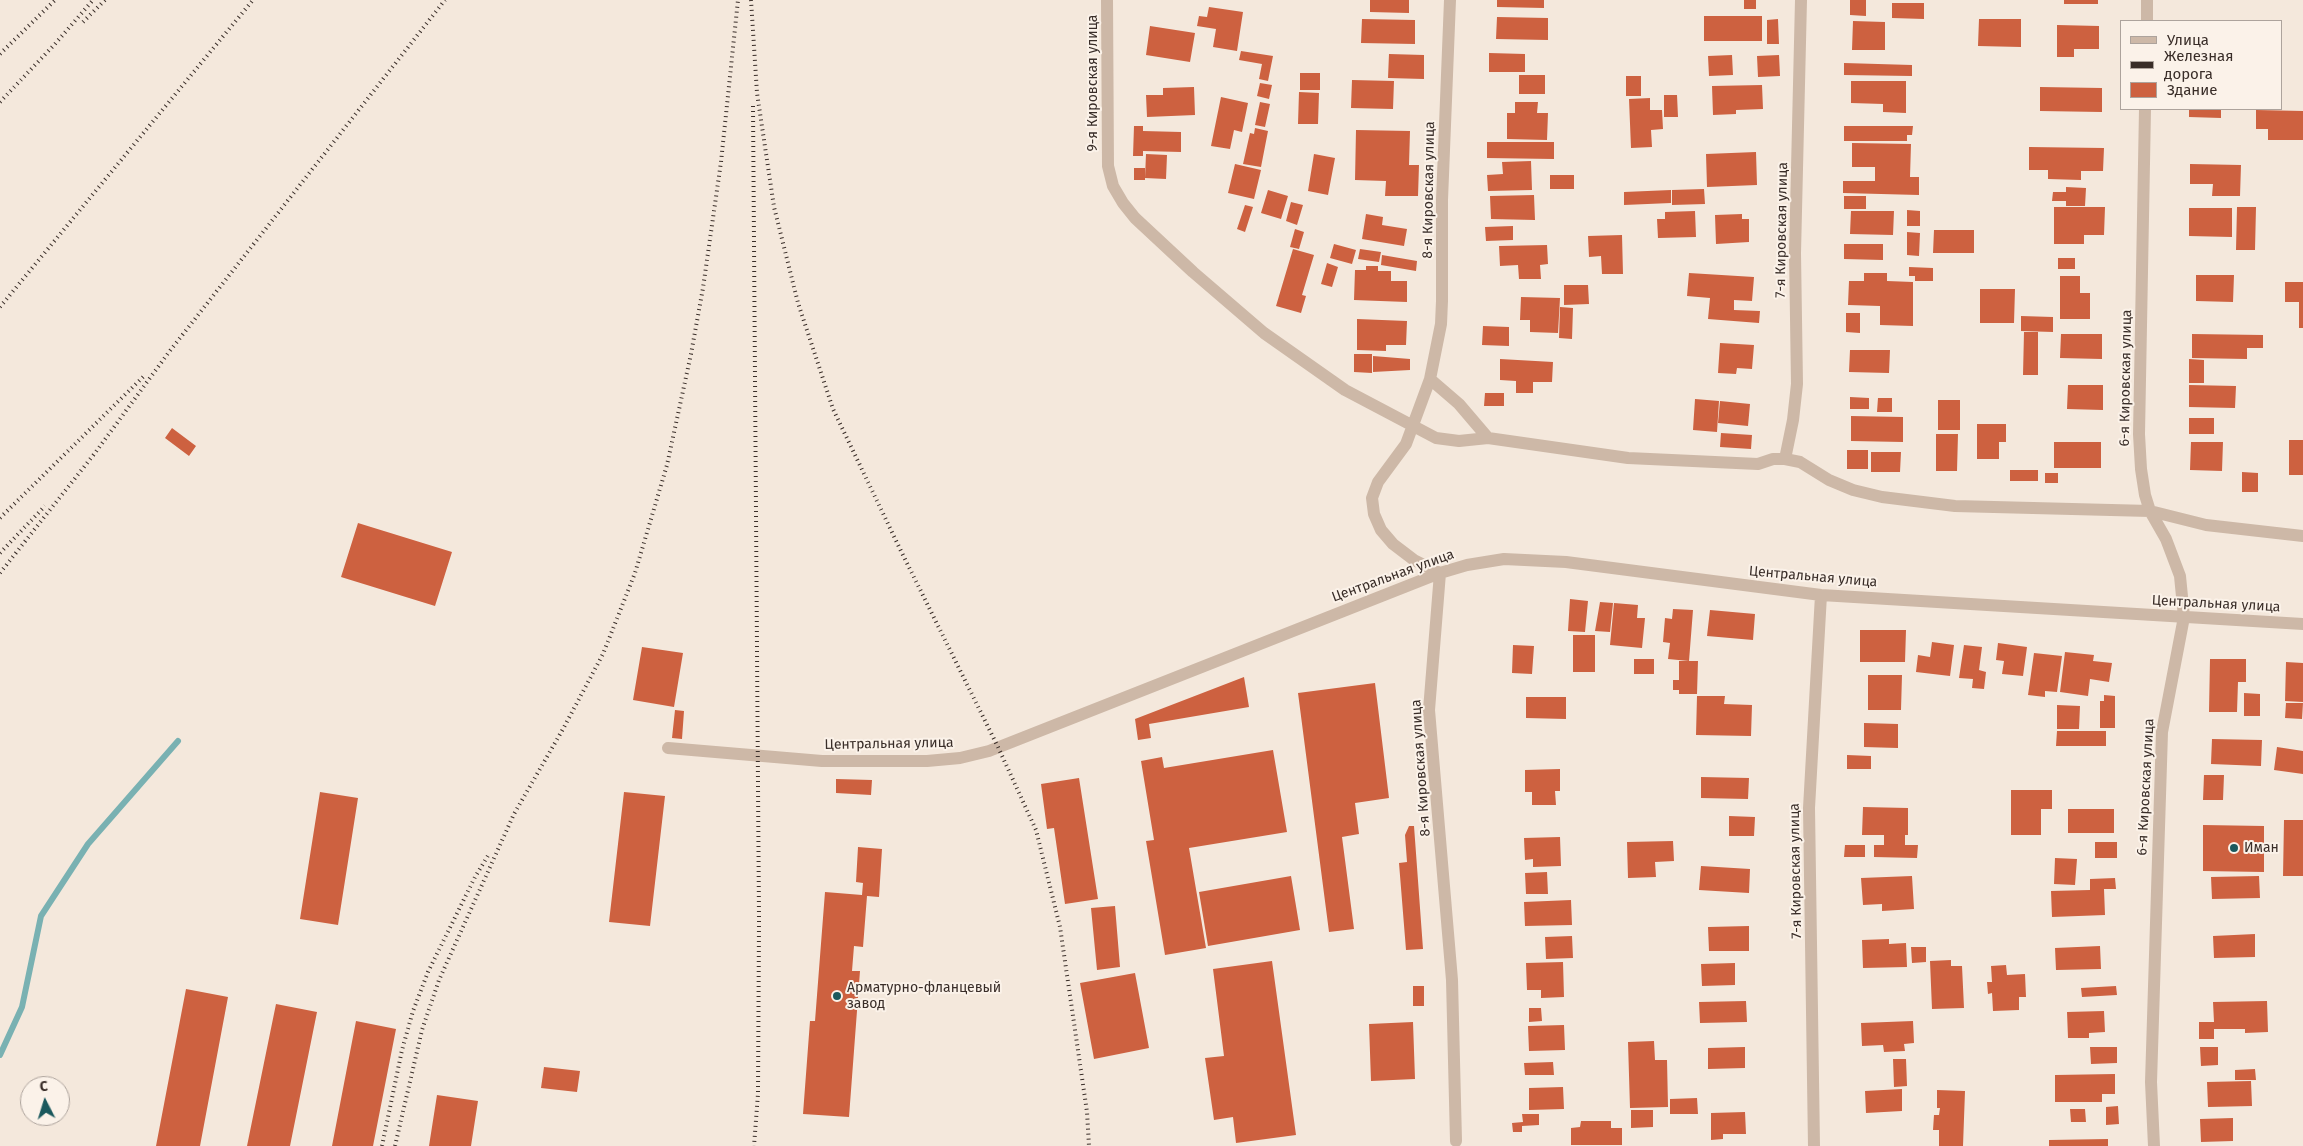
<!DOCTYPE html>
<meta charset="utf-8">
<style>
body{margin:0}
#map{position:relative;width:2303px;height:1146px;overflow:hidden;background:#f4e8dc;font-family:"Fira Sans",sans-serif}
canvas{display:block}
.legend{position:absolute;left:2120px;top:20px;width:162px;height:90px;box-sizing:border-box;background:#fbf2e9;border:1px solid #ada39c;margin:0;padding:6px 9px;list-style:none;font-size:15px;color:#392d28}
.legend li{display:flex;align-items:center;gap:10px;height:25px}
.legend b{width:25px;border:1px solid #ada39c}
.north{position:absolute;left:20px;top:1076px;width:50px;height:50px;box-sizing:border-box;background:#fbf2e9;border:1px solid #ada39c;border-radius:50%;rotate:355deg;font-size:14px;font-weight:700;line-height:20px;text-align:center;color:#392d28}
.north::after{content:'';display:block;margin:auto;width:18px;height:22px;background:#1b595d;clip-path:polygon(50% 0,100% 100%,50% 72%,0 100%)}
</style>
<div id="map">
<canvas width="2303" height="1146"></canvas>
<ul class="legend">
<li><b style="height:6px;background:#cdb8a7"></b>Улица</li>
<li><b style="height:6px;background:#392d28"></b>Железная дорога</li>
<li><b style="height:14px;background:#cd6140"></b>Здание</li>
</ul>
<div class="north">С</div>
</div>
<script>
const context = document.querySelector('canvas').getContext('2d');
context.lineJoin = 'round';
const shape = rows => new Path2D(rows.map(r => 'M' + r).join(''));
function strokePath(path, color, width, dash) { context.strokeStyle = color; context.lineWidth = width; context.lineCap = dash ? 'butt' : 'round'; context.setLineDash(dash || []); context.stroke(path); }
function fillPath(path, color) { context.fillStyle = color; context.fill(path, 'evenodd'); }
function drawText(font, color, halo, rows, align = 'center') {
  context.font = font + ' "Fira Sans",sans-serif'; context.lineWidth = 4; context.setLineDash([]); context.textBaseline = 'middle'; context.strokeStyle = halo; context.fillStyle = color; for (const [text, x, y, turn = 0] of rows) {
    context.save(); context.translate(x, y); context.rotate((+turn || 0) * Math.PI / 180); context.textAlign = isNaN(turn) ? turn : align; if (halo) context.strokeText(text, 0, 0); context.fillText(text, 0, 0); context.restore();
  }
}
const stream = shape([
 [0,1055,22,1007,41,916,88,844,178,741]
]);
const building = shape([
 [1370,0,1409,0,1409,13,1370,12],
 [1497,0,1544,0,1544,8,1497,7],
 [1744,0,1756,0,1756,9,1744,9],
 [1850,0,1866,0,1866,16,1850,15],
 [2064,0,2098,0,2098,4,2064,4],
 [1892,3,1924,3,1924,19,1892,18],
 [1209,7,1243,12,1237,51,1213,47,1216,29,1197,26,1199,16,1207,17],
 [1704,16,1762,16,1762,41,1704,41],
 [1497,17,1548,18,1548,40,1496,39],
 [1362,19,1415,20,1415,44,1361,43],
 [1778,19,1779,44,1767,44,1767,20],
 [1979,19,2021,19,2021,47,1978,46],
 [1853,21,1885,22,1885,50,1852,50],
 [2057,25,2099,26,2099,49,2074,49,2074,57,2057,57],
 [1150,26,1195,33,1190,62,1146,55],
 [1241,51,1273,56,1268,81,1259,79,1262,64,1239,60],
 [1489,53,1525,54,1525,72,1489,72],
 [1389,54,1424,55,1424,79,1388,78],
 [1732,55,1733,75,1709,76,1708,56],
 [1779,55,1780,76,1758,77,1757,56],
 [1844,63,1912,65,1912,76,1844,75],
 [1300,73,1320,73,1320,90,1300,90],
 [1519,75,1545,75,1545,94,1519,94],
 [1626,76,1641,76,1641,96,1626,96],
 [1352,80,1394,81,1393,109,1351,108],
 [1851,81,1906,81,1906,113,1883,112,1883,104,1851,103],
 [1260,83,1272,85,1269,99,1257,96],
 [1762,85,1763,109,1736,110,1736,114,1713,115,1712,86],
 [1194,87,1195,115,1147,117,1146,95,1163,95,1163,88],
 [2040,87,2102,88,2102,112,2040,111],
 [1299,92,1319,93,1318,124,1298,124],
 [1664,95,1677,95,1678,117,1664,117],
 [1221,97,1248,103,1242,132,1234,130,1230,149,1211,146],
 [1650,98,1650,110,1662,110,1663,129,1651,130,1652,147,1631,148,1629,99],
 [1260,102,1270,104,1265,127,1255,125],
 [1515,102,1538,102,1537,113,1548,113,1547,140,1507,139,1507,113,1515,113],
 [2189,109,2221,109,2221,118,2189,117],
 [2256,110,2303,111,2303,140,2268,140,2268,129,2256,129],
 [1134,126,1143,126,1143,131,1181,132,1181,152,1143,151,1143,156,1133,156],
 [1844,126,1913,126,1912,135,1907,135,1907,141,1844,141],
 [1255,128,1268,131,1261,167,1243,164,1250,133,1254,134],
 [1356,130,1410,131,1409,165,1419,165,1418,196,1385,196,1386,181,1355,180],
 [1487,142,1554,142,1554,159,1487,158],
 [1852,143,1911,144,1910,177,1919,177,1919,195,1843,193,1843,181,1875,181,1875,167,1852,167],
 [2029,147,2104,148,2103,171,2081,171,2081,180,2048,179,2048,170,2029,170],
 [1756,152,1757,185,1707,187,1706,154],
 [1146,154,1167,155,1166,179,1145,178],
 [1314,154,1335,158,1328,195,1308,191],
 [1531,161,1532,190,1488,191,1487,175,1503,174,1502,162],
 [1235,164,1261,170,1254,199,1228,193],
 [2190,164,2241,165,2240,196,2212,196,2213,184,2190,184],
 [1134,168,1145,168,1145,180,1134,180],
 [1550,175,1574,175,1574,189,1550,189],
 [2066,187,2086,188,2085,206,2066,206,2066,201,2052,201,2053,192,2066,192],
 [1704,189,1705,204,1672,205,1672,190],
 [1268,190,1288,196,1281,219,1261,213],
 [1671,190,1671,203,1624,205,1624,192],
 [1534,195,1535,220,1491,219,1490,196],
 [1844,196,1866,196,1866,209,1844,209],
 [1291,202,1303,205,1297,225,1286,221],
 [1245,205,1253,207,1245,232,1237,229],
 [2054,207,2105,207,2104,235,2084,235,2084,244,2054,244],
 [2237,207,2256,207,2255,250,2236,250],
 [2189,208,2232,208,2232,237,2189,236],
 [1907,210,1920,211,1920,226,1907,226],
 [1695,211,1696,237,1658,238,1657,219,1665,219,1665,212],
 [1851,211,1894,211,1893,235,1850,234],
 [1366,214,1383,217,1382,225,1407,229,1404,246,1362,239],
 [1742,214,1742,219,1749,219,1749,242,1716,244,1715,215],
 [1513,226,1513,240,1486,241,1485,227],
 [1295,229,1304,232,1299,249,1290,247],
 [1934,230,1974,230,1974,253,1933,253],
 [1907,232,1920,233,1919,256,1907,255],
 [1622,235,1623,274,1602,274,1601,256,1589,257,1588,236],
 [1334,244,1356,250,1352,264,1330,258],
 [1844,244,1883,244,1883,260,1844,259],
 [1547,245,1548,264,1540,265,1541,279,1519,279,1518,265,1500,266,1499,246],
 [1293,249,1314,255,1302,295,1306,296,1301,313,1276,306],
 [1360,249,1381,252,1379,262,1358,259],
 [1382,255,1417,261,1416,271,1381,265],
 [2058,258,2075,258,2075,269,2058,269],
 [1327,263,1338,267,1332,287,1321,284],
 [1366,266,1378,266,1378,271,1391,271,1391,281,1407,281,1407,302,1354,300,1355,270,1366,270],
 [1909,267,1933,268,1933,281,1915,281,1915,276,1909,276],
 [1689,273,1754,277,1752,301,1734,300,1734,310,1760,311,1759,323,1708,319,1710,298,1687,296],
 [1864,273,1887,273,1887,281,1913,282,1913,326,1880,325,1880,306,1848,305,1849,281,1864,281],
 [2196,275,2234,275,2233,302,2196,301],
 [2060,276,2080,276,2080,293,2090,293,2090,319,2060,319],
 [2285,282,2303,282,2303,328,2299,328,2299,302,2285,302],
 [1564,285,1588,285,1589,304,1564,305],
 [1980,289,2015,289,2014,323,1980,323],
 [1521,297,1560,298,1558,333,1530,332,1530,320,1520,320],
 [1560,307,1573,308,1572,339,1559,338],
 [1846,313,1860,313,1860,333,1846,332],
 [2021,316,2053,317,2053,332,2021,331],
 [1357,319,1407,321,1406,345,1386,345,1386,351,1357,350],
 [1483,326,1509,327,1509,346,1482,345],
 [2024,332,2038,332,2038,375,2023,375],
 [2061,334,2102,334,2102,359,2060,358],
 [2192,334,2263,335,2263,348,2247,348,2247,359,2192,358],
 [1720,343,1754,345,1752,369,1737,368,1736,374,1718,373],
 [1850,350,1890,350,1889,373,1849,372],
 [1354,354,1372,354,1372,373,1354,372],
 [1373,356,1410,359,1410,370,1373,372],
 [1500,359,1553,362,1552,382,1533,382,1533,393,1516,393,1516,381,1500,380],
 [2189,359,2204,360,2204,383,2189,383],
 [2068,385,2103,385,2103,410,2067,409],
 [2189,385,2236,386,2235,408,2189,407],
 [1485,393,1504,393,1504,406,1484,406],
 [1850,397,1869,398,1869,409,1850,409],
 [1878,398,1892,398,1892,412,1877,412],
 [1695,399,1719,401,1717,432,1693,430],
 [1938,400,1960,400,1960,430,1938,430],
 [1720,401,1750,404,1748,426,1718,423],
 [1851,416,1903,417,1903,442,1851,441],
 [2189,418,2214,418,2214,434,2189,434],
 [1977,424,2006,424,2006,442,1999,442,1999,459,1977,459],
 [172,428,196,446,189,456,165,438],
 [1721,433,1752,435,1751,449,1720,447],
 [1936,434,1958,434,1957,471,1936,471],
 [2289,440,2303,440,2303,475,2289,475],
 [2054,442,2101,442,2101,468,2054,468],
 [2191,442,2223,442,2222,471,2190,470],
 [1847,450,1868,450,1868,469,1847,469],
 [1871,452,1901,452,1900,472,1871,472],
 [2010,470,2038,470,2038,481,2010,481],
 [2242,472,2258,473,2258,492,2242,492],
 [2045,473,2058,473,2058,483,2045,483],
 [358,523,452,552,435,606,341,577],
 [1570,599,1588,601,1585,632,1568,631],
 [1600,602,1613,603,1610,632,1595,631],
 [1614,603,1638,605,1637,618,1645,618,1642,648,1610,645],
 [1673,609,1693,610,1689,661,1668,659,1670,643,1663,642,1665,618,1672,619],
 [1710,610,1755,614,1753,640,1707,636],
 [1860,630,1906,630,1905,662,1860,662],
 [1573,635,1595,635,1595,672,1573,672],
 [1932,642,1954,645,1950,676,1916,672,1918,655,1930,657],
 [1998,643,2027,647,2023,676,2002,674,2004,661,1996,660],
 [1513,645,1534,646,1532,674,1512,673],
 [1964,645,1982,647,1979,670,1986,672,1984,689,1972,688,1973,679,1959,678],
 [642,647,683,653,674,707,633,700],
 [2065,652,2094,655,2093,661,2112,663,2109,682,2090,679,2088,696,2060,692],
 [2034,653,2062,656,2057,692,2045,691,2045,697,2028,695],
 [1634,659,1654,659,1654,674,1634,674],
 [2210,659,2246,659,2246,682,2238,682,2237,712,2209,712],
 [1679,661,1698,661,1697,694,1679,694,1679,690,1673,690,1673,680,1679,680],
 [2286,662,2303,663,2303,702,2285,701],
 [1868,675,1902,675,1901,710,1868,710],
 [1244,677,1249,707,1149,724,1151,738,1138,740,1135,719],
 [1375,683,1389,798,1355,803,1359,834,1342,837,1354,929,1329,932,1298,693],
 [2244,693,2260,694,2260,716,2244,716],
 [2104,695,2115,696,2115,728,2100,728,2100,701,2104,701],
 [1697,696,1725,696,1724,704,1752,705,1751,736,1696,735],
 [1526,697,1566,697,1566,719,1526,718],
 [2286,703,2303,703,2302,719,2285,718],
 [2057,705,2080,706,2079,729,2057,729],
 [675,710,684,711,682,739,672,738],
 [1864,723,1898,724,1898,748,1864,747],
 [2057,731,2106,731,2106,746,2056,746],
 [2212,739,2262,740,2261,766,2211,764],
 [2277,747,2303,751,2303,774,2274,770],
 [1273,750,1287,832,1189,848,1206,948,1165,955,1146,841,1154,840,1141,761,1162,757,1164,768],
 [1847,755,1871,756,1871,769,1847,769],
 [1560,769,1560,791,1555,791,1556,805,1532,805,1532,792,1525,792,1525,770],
 [2204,775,2224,775,2223,800,2203,800],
 [1701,777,1749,778,1748,799,1701,798],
 [1079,778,1098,899,1065,904,1054,828,1047,829,1041,784],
 [836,779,872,780,871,795,836,793],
 [2011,790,2052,790,2052,809,2041,809,2041,835,2011,835],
 [320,792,358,798,338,925,300,919],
 [624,792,665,796,650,926,609,922],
 [1863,807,1908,808,1908,835,1905,835,1905,845,1918,845,1917,858,1874,857,1874,845,1884,845,1884,835,1862,835],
 [2068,809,2114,809,2114,833,2068,833],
 [1729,816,1755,817,1754,836,1729,836],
 [2284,820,2303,820,2303,876,2283,876],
 [2203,825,2264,826,2264,872,2203,871],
 [1409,826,1414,826,1423,949,1406,950,1399,863,1407,862,1405,835],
 [1560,837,1561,866,1533,867,1533,859,1525,860,1524,838],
 [1673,841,1674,861,1655,862,1656,877,1628,878,1627,842],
 [2095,842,2117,842,2117,858,2095,858],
 [1845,845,1865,845,1865,857,1844,857],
 [858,847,882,849,879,897,867,896,863,947,854,946,852,971,860,971,849,1117,803,1114,810,1021,815,1021,825,892,862,895,863,883,856,882],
 [2055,858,2077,859,2075,885,2054,884],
 [1701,866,1750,869,1749,893,1699,890],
 [1547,872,1548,894,1526,894,1525,873],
 [1291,876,1300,930,1208,946,1199,892],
 [1912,876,1914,909,1882,911,1882,904,1863,905,1861,878],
 [2259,876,2260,898,2212,899,2211,877],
 [2115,878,2116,889,2104,889,2105,915,2052,917,2051,891,2090,890,2090,879],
 [1571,900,1572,925,1525,926,1524,902],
 [1115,906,1120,967,1097,970,1091,908],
 [1749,926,1749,951,1709,951,1708,927],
 [2255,934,2255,957,2214,958,2213,936],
 [1572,936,1573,958,1546,959,1545,937],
 [1889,939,1889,944,1906,943,1907,967,1863,968,1862,940],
 [2100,946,2101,969,2056,970,2055,948],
 [1911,947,1926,947,1926,962,1912,963],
 [1951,960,1951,966,1962,966,1964,1008,1932,1009,1930,961],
 [1272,961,1296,1135,1236,1143,1233,1117,1214,1120,1205,1058,1224,1056,1213,969],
 [1563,962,1564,997,1541,998,1541,990,1527,990,1526,963],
 [1735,963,1735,985,1702,986,1701,964],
 [2006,965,2007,975,2025,974,2026,997,2019,997,2019,1010,1993,1011,1992,993,1988,994,1987,982,1992,982,1991,966],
 [1135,973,1149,1048,1094,1059,1080,983],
 [1413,986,1424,986,1424,1006,1413,1006],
 [2116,986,2117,995,2082,997,2081,988],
 [186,989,228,997,200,1146,156,1146],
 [1746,1001,1747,1022,1700,1023,1699,1002],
 [2267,1001,2268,1032,2245,1033,2245,1029,2214,1029,2214,1039,2199,1039,2199,1022,2214,1022,2213,1002],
 [276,1004,317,1012,290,1146,247,1146],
 [1529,1008,1541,1008,1542,1021,1529,1022],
 [2104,1011,2105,1032,2089,1033,2089,1038,2068,1038,2067,1012],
 [356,1021,396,1029,373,1146,332,1146],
 [1913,1021,1914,1043,1904,1044,1905,1051,1884,1052,1883,1045,1862,1046,1861,1023],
 [1413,1022,1415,1079,1371,1081,1369,1024],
 [1564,1025,1565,1050,1529,1051,1528,1026],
 [1654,1041,1655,1060,1667,1060,1668,1107,1630,1108,1628,1042],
 [1745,1047,1745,1068,1708,1069,1708,1048],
 [2090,1047,2117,1047,2117,1063,2091,1064],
 [2200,1047,2218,1047,2218,1065,2201,1066],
 [1893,1059,1906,1059,1907,1086,1894,1087],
 [1553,1062,1554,1075,1525,1075,1524,1063],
 [544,1067,580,1071,577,1092,541,1088],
 [2255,1069,2256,1080,2235,1080,2235,1070],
 [2115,1074,2115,1094,2102,1094,2102,1102,2055,1102,2055,1075],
 [2251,1081,2252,1106,2208,1107,2207,1082],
 [1563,1087,1564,1109,1529,1110,1529,1088],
 [1902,1089,1902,1111,1866,1113,1865,1091],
 [1937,1090,1965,1091,1963,1146,1939,1146,1939,1130,1933,1130,1934,1115,1939,1115,1940,1108,1937,1108],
 [437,1095,478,1101,471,1146,429,1146],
 [1697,1098,1698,1114,1670,1114,1670,1099],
 [2118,1106,2119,1124,2106,1125,2106,1107],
 [2070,1109,2085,1109,2086,1122,2071,1122],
 [1631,1110,1653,1110,1653,1127,1631,1128],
 [1745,1112,1746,1134,1723,1134,1723,1139,1711,1140,1711,1113],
 [1522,1114,1539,1114,1539,1125,1522,1126,1522,1132,1513,1132,1512,1123,1523,1122],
 [2233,1118,2233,1141,2201,1142,2200,1119],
 [1581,1121,1611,1121,1611,1128,1622,1128,1622,1145,1571,1145,1571,1128,1580,1127],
 [2108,1139,2108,1146,2049,1146,2049,1140]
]);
const street = shape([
 [1107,0,1108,166,1113,186,1123,203,1135,218,1193,272,1264,333,1345,390,1436,438,1459,441,1488,438,1628,458,1758,464,1773,459,1785,459,1800,462,1829,480,1853,490,1882,497,1955,506,2150,511,2206,525,2303,536],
 [1450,0,1442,200,1442,301,1441,324,1430,379,1459,404,1488,438],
 [2147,21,2147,0],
 [2145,109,2139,434,2141,469,2145,495,2150,511,2166,539,2180,576,2184,617,2162,732,2151,1082,2154,1146],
 [1430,379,1406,444,1378,482,1372,498,1374,514,1381,530,1393,544,1414,560,1440,573,1429,710,1452,980,1456,1141],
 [1785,459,1793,420,1797,384,1795,253,1801,0],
 [668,748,822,761,927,761,960,758,989,751,1440,573,1467,565,1504,559,1566,562,1821,595,2303,624],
 [1814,1146,1809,808,1821,595]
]);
const rail = shape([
 [751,0,757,93,774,207,798,303,833,409,901,551,998,747,1036,830,1060,927,1087,1112,1089,1146],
 [83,22,105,0],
 [0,54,55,0],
 [0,102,55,44,93,0],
 [753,106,759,920,758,1094,754,1146],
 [0,307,253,0],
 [0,518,144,376],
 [0,553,45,506],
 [0,573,95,453,169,352,445,0],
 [382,1146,402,1050,413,1011,428,972,475,877,489,854],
 [395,1146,422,1030,439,980,514,814,563,729,603,654,635,573,667,465,691,354,703,288,721,162,738,0]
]);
const markers = [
 [2234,848,5,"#1b595d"],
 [837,996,5,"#1b595d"]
];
const streetNames = [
 ["9-я Кировская улица",1093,83,-90],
 ["8-я Кировская улица",1429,190,-89],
 ["7-я Кировская улица",1782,230,-89],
 ["6-я Кировская улица",2126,378,-89],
 ["Центральная улица",1393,576,-20],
 ["Центральная улица",1813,577,5],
 ["Центральная улица",2216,604,3],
 ["Центральная улица",889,744,-1],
 ["8-я Кировская улица",1421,768,-94],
 ["6-я Кировская улица",2146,787,-87],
 ["7-я Кировская улица",1796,871,-91]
];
const poiNames = [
 ["Иман",2244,848],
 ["Арматурно-фланцевый",847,988],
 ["завод",847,1004]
];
strokePath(stream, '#79b1b2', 6);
fillPath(building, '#cd6140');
strokePath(street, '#cdb8a7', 12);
strokePath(rail, '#392d28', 4, [1, 4]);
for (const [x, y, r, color] of markers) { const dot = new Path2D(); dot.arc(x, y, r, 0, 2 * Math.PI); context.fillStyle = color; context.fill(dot); strokePath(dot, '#fbf2e9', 2); }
drawText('14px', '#392d28', '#fbf2e9', streetNames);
drawText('14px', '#392d28', '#fbf2e9', poiNames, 'left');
</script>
